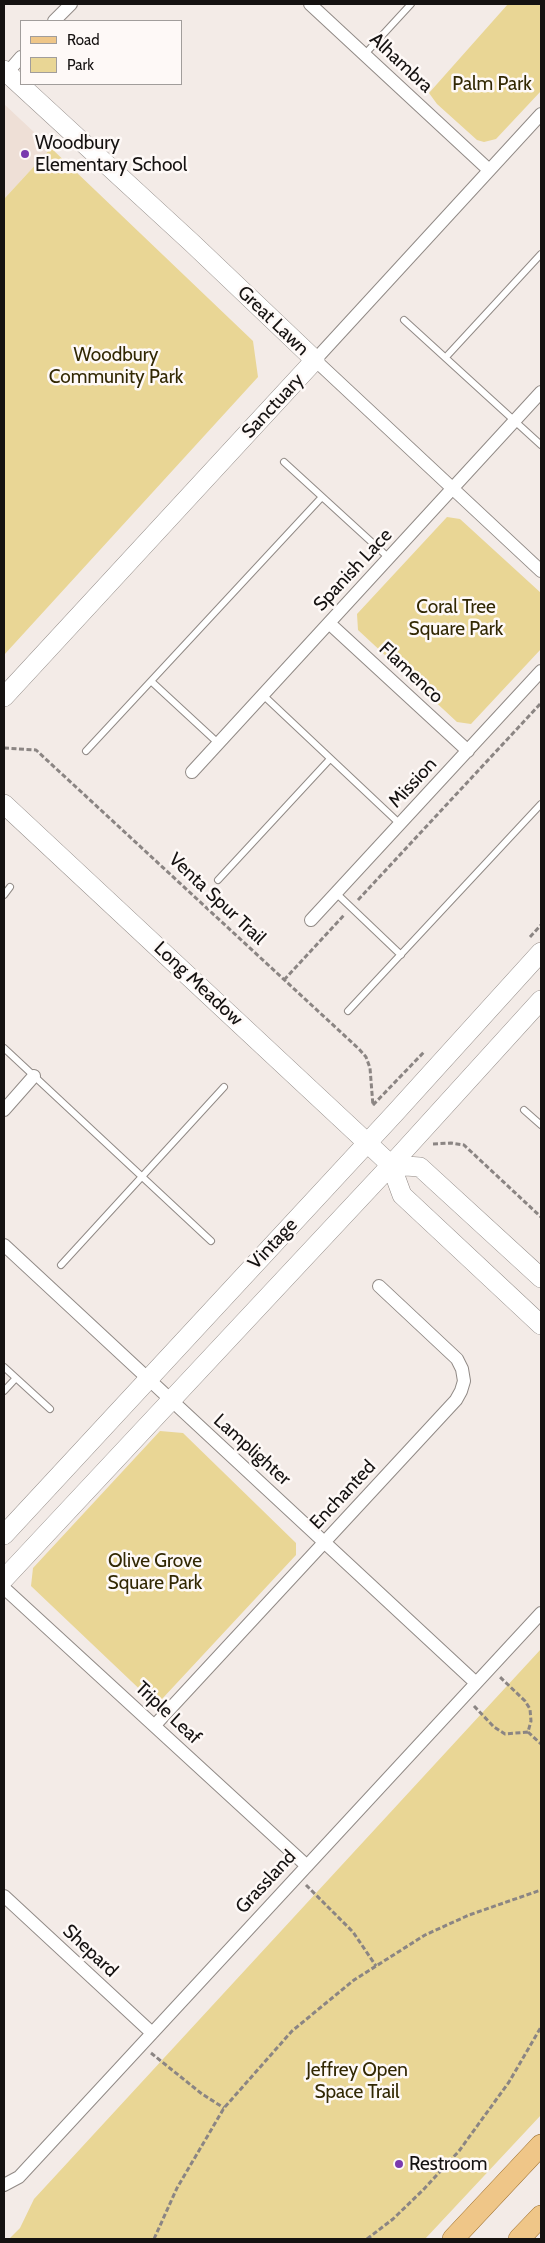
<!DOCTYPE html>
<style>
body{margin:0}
#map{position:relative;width:545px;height:2243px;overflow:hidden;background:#f3ebe7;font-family:Cabin,sans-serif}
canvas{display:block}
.frame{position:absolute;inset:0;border:5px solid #151211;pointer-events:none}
.legend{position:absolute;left:20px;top:20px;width:162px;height:65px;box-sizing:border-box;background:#fef9f7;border:1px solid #a19d9b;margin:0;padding:6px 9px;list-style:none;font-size:15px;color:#151211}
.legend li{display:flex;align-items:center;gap:10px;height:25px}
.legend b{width:25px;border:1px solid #a19d9b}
</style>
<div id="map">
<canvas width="545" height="2243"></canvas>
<div class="frame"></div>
<ul class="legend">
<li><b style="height:6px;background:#efc688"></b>Road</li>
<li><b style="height:14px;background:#e9d695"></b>Park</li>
</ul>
</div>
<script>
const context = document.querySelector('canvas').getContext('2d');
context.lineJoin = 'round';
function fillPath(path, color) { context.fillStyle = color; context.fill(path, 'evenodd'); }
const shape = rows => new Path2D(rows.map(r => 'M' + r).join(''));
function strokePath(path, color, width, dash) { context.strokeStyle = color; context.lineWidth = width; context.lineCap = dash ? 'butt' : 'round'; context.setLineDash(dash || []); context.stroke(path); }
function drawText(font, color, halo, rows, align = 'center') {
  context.font = font + ' Cabin,sans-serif'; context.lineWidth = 5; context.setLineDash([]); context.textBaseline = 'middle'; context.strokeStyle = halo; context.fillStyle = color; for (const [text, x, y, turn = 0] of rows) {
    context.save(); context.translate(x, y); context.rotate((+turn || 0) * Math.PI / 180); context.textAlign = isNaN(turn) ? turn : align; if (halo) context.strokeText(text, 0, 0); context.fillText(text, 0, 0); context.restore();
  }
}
const built = shape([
 [4,104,51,148,4,199]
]);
const green = shape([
 [508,4,541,4,541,91,496,139,484,142,477,140,437,104,429,93],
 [51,148,253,341,258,377,4,655,4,199],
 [447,517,460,519,541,593,541,649,471,724,457,722,358,630,357,614],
 [160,1431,183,1433,296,1543,296,1555,162,1699,151,1700,31,1586,33,1568],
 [541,1649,541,2115,425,2239,9,2239,20,2228,34,2199]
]);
const path = shape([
 [4,748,36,750,359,1049,366,1057,370,1068,373,1106],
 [358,900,541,703],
 [530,937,541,925],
 [284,980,345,914],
 [373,1105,424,1052],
 [433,1144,451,1143,464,1145,541,1217],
 [474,1706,494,1727,505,1734,528,1732,531,1721,530,1709,525,1701,500,1677],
 [528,1732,541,1744],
 [306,1885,353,1932,376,1966],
 [151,2053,202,2094,224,2108],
 [154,2239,177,2188,224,2108,292,2031,354,1980,425,1935,469,1915,541,1890],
 [367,2239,393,2219,423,2190,459,2151,509,2082,541,2027]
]);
const lane = shape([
 [365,54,411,4],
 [404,320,541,445],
 [446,357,541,254],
 [284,462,389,558],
 [152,682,218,743],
 [263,695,400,824],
 [86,751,321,498],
 [218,880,330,759],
 [336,893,401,955],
 [4,895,10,887],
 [348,1011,541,804],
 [4,1048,211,1241],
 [524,1110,541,1125],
 [61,1265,224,1087],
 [4,1367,50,1409],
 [4,1391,16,1378]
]);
const street = shape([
 [310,4,489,170],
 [54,21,71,4],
 [7,73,21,57],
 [541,114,315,360,541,571],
 [329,623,468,751],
 [192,772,541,392],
 [311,920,541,671],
 [4,1110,34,1076],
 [4,1245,476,1683],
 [4,1588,307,1866],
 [155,1725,456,1400,461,1391,464,1381,462,1369,457,1359,379,1286],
 [4,1896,152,2033],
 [4,2185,19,2177,541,1613]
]);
const secondary = shape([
 [4,70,192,243,315,360,4,697],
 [4,804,391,1165,402,1195,541,1325],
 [391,1165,420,1167,541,1278],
 [4,1535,395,1113,541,952],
 [4,1579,391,1165,541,1000]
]);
const primary = shape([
 [453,2239,541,2145],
 [519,2239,541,2216]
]);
const markers = [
 [25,154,5,"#7a39ae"],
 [399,2164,5,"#7a39ae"]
];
const streetNames = [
 ["Alhambra",401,63,43],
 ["Great Lawn",273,321,44],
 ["Sanctuary",273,406,-47],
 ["Spanish Lace",353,570,-47],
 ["Flamenco",411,673,43],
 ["Mission",413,783,-47],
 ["Venta Spur Trail",217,899,43],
 ["Long Meadow",198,984,43],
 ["Vintage",273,1244,-47],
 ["Lamplighter",252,1450,42],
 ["Enchanted",343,1495,-47],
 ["Triple Leaf",168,1713,43],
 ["Grassland",266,1882,-47],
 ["Shepard",90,1951,43]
];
const parkNames = [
 ["Palm Park",492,84],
 ["Woodbury",116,355],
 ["Community Park",116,377],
 ["Coral Tree",456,607],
 ["Square Park",456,629],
 ["Olive Grove",155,1561],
 ["Square Park",155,1583],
 ["Jeffrey Open",357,2070],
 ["Space Trail",357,2092]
];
const poiNames = [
 ["Woodbury",35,143],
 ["Elementary School",35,165],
 ["Restroom",409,2164]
];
fillPath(built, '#eedfd6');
fillPath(green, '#e9d695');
strokePath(lane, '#918a86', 8);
strokePath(street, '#918a86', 14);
strokePath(secondary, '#918a86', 20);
strokePath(primary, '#9c6e2b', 22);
strokePath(path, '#8b8583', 3, [5, 2.5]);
strokePath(lane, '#fff', 6);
strokePath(street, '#fff', 12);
strokePath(secondary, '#fff', 19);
strokePath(primary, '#efc688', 21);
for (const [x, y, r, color] of markers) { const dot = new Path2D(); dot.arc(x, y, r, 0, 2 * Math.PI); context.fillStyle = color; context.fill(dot); strokePath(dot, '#fef9f7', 2); }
drawText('19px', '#151211', '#fef9f7', streetNames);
drawText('19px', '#322803', '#fef9f7', parkNames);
drawText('19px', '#151211', '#fef9f7', poiNames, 'left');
</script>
